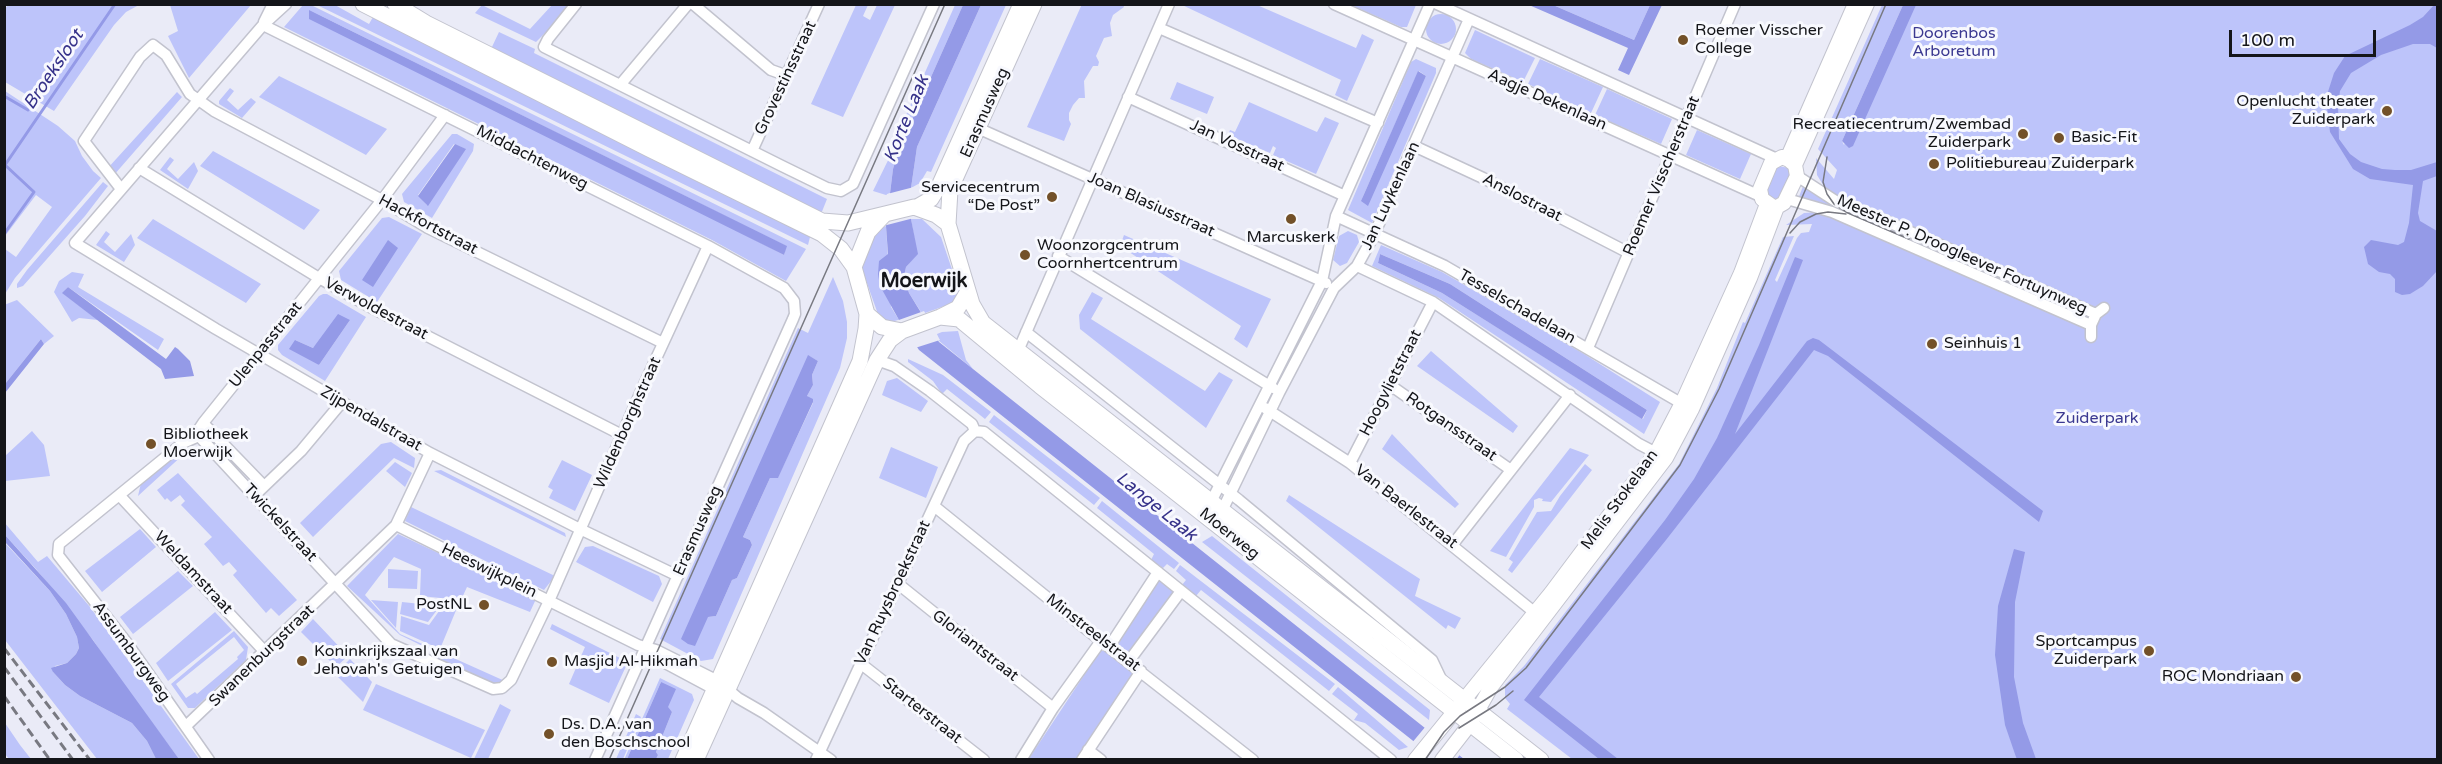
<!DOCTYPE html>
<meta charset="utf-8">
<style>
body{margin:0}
#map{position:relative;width:2442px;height:764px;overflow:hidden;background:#eaebf7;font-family:"Varela Round",sans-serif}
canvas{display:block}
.frame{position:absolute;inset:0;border:6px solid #141519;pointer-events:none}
.scale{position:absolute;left:2229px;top:30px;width:147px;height:27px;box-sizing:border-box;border:3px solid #141519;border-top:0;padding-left:8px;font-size:18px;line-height:21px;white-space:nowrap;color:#141519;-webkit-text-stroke:4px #f8f9fe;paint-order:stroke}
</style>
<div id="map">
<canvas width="2442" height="764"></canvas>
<div class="frame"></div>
<div class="scale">100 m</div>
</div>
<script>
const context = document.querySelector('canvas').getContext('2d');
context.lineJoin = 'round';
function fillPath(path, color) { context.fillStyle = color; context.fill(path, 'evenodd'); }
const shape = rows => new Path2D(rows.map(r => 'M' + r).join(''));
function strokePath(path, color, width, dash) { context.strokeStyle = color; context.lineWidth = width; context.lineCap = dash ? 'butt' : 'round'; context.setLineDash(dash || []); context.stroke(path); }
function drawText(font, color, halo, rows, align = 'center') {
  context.font = font + ' "Varela Round",sans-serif'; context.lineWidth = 6; context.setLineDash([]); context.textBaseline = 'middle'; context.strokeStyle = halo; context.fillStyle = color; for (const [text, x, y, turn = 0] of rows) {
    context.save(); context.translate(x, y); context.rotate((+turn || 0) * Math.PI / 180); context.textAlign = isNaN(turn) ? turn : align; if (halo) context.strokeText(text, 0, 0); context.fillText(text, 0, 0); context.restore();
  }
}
const green = shape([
 [1082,4,1123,4,1124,7,1113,15,1110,23,1112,36,1104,38,1096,56,1099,62,1098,66,1093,66,1084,81,1085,98,1079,98,1073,105,1069,113,1069,120,1071,124,1064,141,1027,127],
 [1180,4,1257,5,1356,48,1362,34,1374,40,1347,101,1335,95,1341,80],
 [8,5,8,4,139,5,126,12,114,25,54,111,5,82,4,10],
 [170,5,170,4,251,5,189,78,168,36,178,31],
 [303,5,311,5,806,249,786,281,712,240,284,27],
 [309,10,786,246,784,255],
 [317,5,335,5,369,24,373,17,810,237,808,245],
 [482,5,530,29,552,5,572,5,548,33,546,32,536,42,475,13],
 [856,5,868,5,863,16,870,20,877,5,895,5,843,117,811,104],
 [955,5,963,5,899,149,893,169,890,193,886,195,873,191,896,144,894,142],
 [981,5,1006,5,931,172,927,171,920,183,911,188,917,147],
 [1416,5,1407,27,1401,27,1351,5],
 [1553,5,1650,5,1634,40],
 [1882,5,1903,5,1842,141,1844,145,1909,5,2437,5,2437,759,1572,759,1507,709,1510,704,1505,698,1505,685,1524,666,1679,464,1717,388,1743,322,1745,323,1783,237,1794,236,1775,280,1777,282,1797,238,1801,233,1809,232,1812,224,1786,225,1804,213,1819,212,1798,199,1804,184,1825,188,1817,175,1816,158,1834,179,1837,170,1818,149],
 '1426 29a15 15 0 1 1 30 0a15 15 0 1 1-30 0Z',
 [1475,30,1535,58,1523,82,1471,59,1465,53],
 [499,32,535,49,534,53,827,199,821,214,491,49],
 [1416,59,1436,68,1436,73,1372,223,1348,210,1411,62],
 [1419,71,1426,76,1361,201,1418,72],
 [1540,59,1603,87,1591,113,1528,84],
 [279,76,387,129,366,155,259,97],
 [1177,82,1214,97,1207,114,1170,99],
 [230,88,234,91,227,100,238,110,251,98,256,102,242,118,219,104,219,101],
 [1607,89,1672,119,1661,144,1595,115],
 [5,91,58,126,75,141,82,156,93,171,101,178,15,278,5,294,5,249,16,257,52,207,36,195,5,236],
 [177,92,182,97,114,175,107,169],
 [1249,102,1317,132,1325,117,1339,123,1316,174,1273,155,1276,148,1273,146,1270,153,1228,135,1230,130,1235,132],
 [1697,130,1751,154,1740,179,1686,155],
 [452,134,457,134,474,144,473,151,432,218,404,202,402,194],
 [454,144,465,149,427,205,418,195],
 [213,151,320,210,304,230,200,166],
 [170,157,174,160,167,169,178,179,194,162,198,171,188,189,160,170],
 [1778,166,1789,168,1792,174,1780,198,1776,199,1770,197,1765,191,1774,169],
 [103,182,108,186,85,216,23,286,17,288,17,284,27,270],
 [389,217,422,234,377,302,341,280,339,271,382,218],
 [153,219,261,284,246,303,137,238],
 [911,219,922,219,941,237,959,290,953,303,925,313,921,312,909,293,904,277,906,267,917,254],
 [886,226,891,307,899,320,889,322,879,317,863,272,863,256,876,231],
 [106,231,110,234,104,242,115,252,131,234,135,245,124,262,96,245],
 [1348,231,1357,235,1359,242,1347,263,1340,266,1333,260,1339,236],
 [1124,235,1271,299,1247,348,1234,339,1241,326,1120,246],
 [1381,245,1442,272,1584,354,1660,402,1644,434,1439,298,1372,266],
 [1380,254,1450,284,1647,410,1643,419,1442,293,1378,263],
 [72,272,84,274,78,287,164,339,158,350,68,287,63,293,98,320,79,318,72,322,54,292,59,281],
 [833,277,843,301,847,322,847,338,840,368,713,659,701,661,660,639,798,328,808,333],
 [809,356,818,361,812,375,813,385,807,396,813,403,778,477,770,478,743,537,750,540,752,545,737,578,732,580,716,616,708,617],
 [1092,292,1103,298,1091,319,1205,391,1219,372,1233,380,1206,428,1080,329,1079,315],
 [323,294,327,294,366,317,325,381,282,355,278,350,278,345,319,296],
 [350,320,319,365,295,340,313,348],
 [17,300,54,336,44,344,41,339,5,384,4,305],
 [958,331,966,360,973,369,938,340,937,334,942,332],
 [1431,351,1518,426,1513,433,1417,366],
 [908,359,943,375,991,412,985,419,947,389,942,394,933,381,908,362],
 [897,378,928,401,921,412,882,395,887,381],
 [994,415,1100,498,1094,505,989,422],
 [32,431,44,445,50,476,5,481,5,456],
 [1392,434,1459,504,1455,508,1382,449],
 [391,442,415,458,414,468,394,458,313,537,300,523,381,444],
 [891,447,938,467,926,498,879,478],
 [180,448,185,453,138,496,141,483],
 [1570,448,1589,455,1551,502,1542,501,1543,499,1539,498,1534,500,1534,507,1506,557,1490,551],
 [562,460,592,475,575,511,549,498,553,490,548,487],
 [395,462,412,473,405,487,386,471],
 [1585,464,1592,470,1512,573,1508,570,1513,562,1509,559,1537,512,1551,511,1560,496],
 [441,470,565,533,566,537,434,471],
 [178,473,297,600,279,616,271,608,266,613,233,575,237,571,229,562,223,566,204,544,212,537,181,505,185,501,180,495,171,502,167,498,165,500,157,490],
 [1289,495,1420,579,1415,596,1461,618,1455,629,1448,625,1446,629,1286,501],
 [1102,501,1179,563,1174,569,1167,564,1163,568,1151,560,1154,554,1097,508],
 [411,507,555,576,544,590,405,521],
 [4,522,38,562,47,556,90,607,199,759,179,759,123,684,93,640,36,569,5,535],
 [140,529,156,547,102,592,85,571],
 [398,534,536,599,530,612,467,587,461,600,420,596,421,569,394,557,365,595,400,634,507,682,501,690,431,658,433,651,400,635,347,586],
 [1212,536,1430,710,1429,720,1202,542],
 [4,542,50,591,66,614,77,637,79,648,76,654,67,663,55,666,53,672,65,685,80,696,132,723,147,741,156,759,97,759,5,640],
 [593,546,659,576,662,584,653,602,576,562,585,547],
 [1180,565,1335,684,1329,691,1201,590,1196,596,1182,585,1186,580,1176,571],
 [388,569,418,571,417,589,388,588],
 [178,571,193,586,133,634,120,617],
 [1159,576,1178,591,1132,659,1133,677,1083,751,1093,759,1028,760,1100,651,1104,651,1114,645],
 [371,600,398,602,396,628],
 [402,602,440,606,428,622,400,614],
 [442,607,457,608,440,649,400,631,401,616,429,625],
 [215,612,232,630,168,681,156,663],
 [313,619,348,656,336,667,301,632],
 [552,624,628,662,609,703,569,684,585,647,550,629],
 [234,631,248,647,246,660,195,708,188,708,171,684],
 [234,637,244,650,237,657,238,659,197,694,195,692,186,698,176,684],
 [350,659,372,682,363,702,335,674],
 [660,678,692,694,694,700,668,759,656,759,658,755,656,752,672,712,667,708,661,682,627,759,624,760],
 [376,684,485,730,471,758,363,710],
 [1338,687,1408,747,1399,750,1365,723,1354,720,1358,714,1332,694],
 [500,704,511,710,488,759,474,759],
 [636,714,641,717,623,759,616,759],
 [5,723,20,745,31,759,9,759,5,754]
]);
const water = shape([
 [963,5,981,5,917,147,911,188,911,219,918,254,906,267,904,277,909,293,939,342,1464,759,1436,759,919,350,899,320,880,286,878,274,879,261,888,254,886,226,893,169,899,149],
 [1529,5,1553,5,1634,40,1650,5,1662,5,1629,75,1618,70,1628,48],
 [1903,5,1916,5,1853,146,1849,148,1842,141],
 [2434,5,2437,5,2437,48,2430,44,2413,44,2381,55,2351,73,2340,91,2338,105,2339,139,2350,154,2361,162,2382,169,2395,170,2411,170,2437,162,2437,176,2423,181,2418,213,2420,221,2437,231,2437,271,2423,286,2410,294,2402,295,2395,292,2395,279,2390,274,2379,272,2368,264,2364,247,2371,240,2398,245,2404,242,2409,223,2413,185,2370,179,2353,169,2330,132,2326,98,2334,73,2345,56,2410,25,2423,17],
 [309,10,787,246,784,255,309,19],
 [1418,71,1426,76,1368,206,1361,201],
 [455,144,466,149,428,206,418,196],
 [388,240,398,248,373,287,362,280],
 [1380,254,1450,284,1647,410,1642,419,1442,293,1378,263],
 [1795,257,1803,260,1735,434,1807,341,1813,338,1819,340,2043,511,2039,522,1828,356,1814,350,1666,540,1539,697,1618,759,1599,759,1524,700,1665,520,1694,479,1717,438,1759,345],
 [68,287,166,359,175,347,178,349,190,361,194,376,165,379,161,369,62,293],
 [338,314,350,320,319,365,289,349,295,340,313,348],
 [41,339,44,344,5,393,5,384],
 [808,355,818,361,812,375,813,385,807,396,813,399,813,402,778,478,770,478,743,537,750,540,752,545,737,578,732,580,716,616,708,617,695,646,688,644,681,639],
 [5,535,66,603,179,759,156,759,147,741,132,723,80,696,65,685,53,672,51,668,67,663,76,654,79,648,77,637,66,614,50,591,5,542],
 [2014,549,2025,552,2015,602,2014,677,2023,723,2036,759,2017,759,2016,757,2005,725,1995,655,1998,606],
 [661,682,676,689,668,707,672,712,656,752,658,755,656,759,627,759]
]);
const pier = shape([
 [914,187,914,218,883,226,887,194],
 [924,311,940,340,915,348,896,321],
 [1426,726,1461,753,1456,760,1431,760,1411,744]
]);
const stream = shape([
 [4,96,28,110],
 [4,234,34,192,5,165,115,4]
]);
const minor = shape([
 [286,4,263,25,75,243,216,329,430,453,582,530,678,576],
 [576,4,548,39,544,47,782,166,827,188,841,191,853,184,934,4],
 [693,4,771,70,785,75],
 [1334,4,1760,196],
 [1437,4,1777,159],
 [264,22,273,4],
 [263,25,708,246,784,288,794,301,795,314,793,319,595,760],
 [1159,28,1378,123],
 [620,85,688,4],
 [1128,97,1345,196],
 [973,126,1326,283],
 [1414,146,1483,178,1629,253],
 [752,151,819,4],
 [139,168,319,278,374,309,622,435],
 [1797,176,1837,202,1870,214,2096,314],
 [121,189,84,141,140,57,153,45,166,55,190,94,214,111,382,200,428,228,663,343],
 [1787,199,1832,212,2091,325],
 [1336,216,1445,266,1686,406],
 [1058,256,1273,388],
 [1357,266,1433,302,1639,444,1662,456],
 [1026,332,1239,500,1432,660,1441,679],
 [2091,337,2091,325,2096,314,2104,308],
 [1588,348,1735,4],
 [1018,351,1169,4],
 [877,360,894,366,930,391,972,424,975,431],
 [1390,385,1511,470],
 [1265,408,1350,463,1539,616],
 [203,423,264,486],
 [975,431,984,432,1391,760],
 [199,436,391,644,493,689,502,688,511,680,549,601,642,389,708,246],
 [1350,463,1433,302],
 [120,496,265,652],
 [254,496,301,451,342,402],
 [934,506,1101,641,1253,760],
 [1208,508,1322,281,1336,216,1430,4],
 [1220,515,1279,393,1334,288,1357,266,1374,235,1469,19],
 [396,525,430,453],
 [1453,544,1570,395],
 [897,583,1053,708],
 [1109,647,1158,572],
 [656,658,714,689,720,690],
 [1129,661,1181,591],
 [860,663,984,760],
 [186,726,396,525,638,645,656,650,718,681,738,698,764,713,831,760],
 [1088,750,1101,760],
 [209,760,127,643,58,555,59,544,183,443,199,436,199,429,203,423,382,200,445,115],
 [816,760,964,441,975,431],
 [1021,760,1053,708,1101,641],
 [1082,760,1141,671]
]);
const tertiary = shape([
 [1782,157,1789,160,1795,165,1797,176,1784,203,1777,207,1772,206,1762,199,1760,189,1771,163,1782,157],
 [1787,159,1855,4],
 [1795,165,1867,4],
 [1415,760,1551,593,1656,453,1682,403,1741,273,1767,204],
 [1442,760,1470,724,1491,687,1666,458,1692,409,1750,278,1777,207]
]);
const secondary = shape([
 [363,4,649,149,822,234,841,249,854,267],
 [395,4,426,23,822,221,848,223,914,207,936,215,948,224,972,304,983,323,1541,760],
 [917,207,931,199,939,186,1021,4],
 [884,215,868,232,854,267,867,314,882,327,902,331,940,317,958,308,968,291],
 [948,224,950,190,1034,4],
 [940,317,959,319,1040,386,1516,760],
 [683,760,860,361,866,329,867,314],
 [696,760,877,360,890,340,902,331]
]);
const tram = shape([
 [1827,157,1823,182,1827,194,1834,204,1848,213,1909,239],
 [1790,233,1800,222,1816,214,1828,212,1846,214],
 [1459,728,1496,705,1513,691],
 [609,760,945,4],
 [1425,760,1444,732,1460,716,1505,687,1526,668,1680,465,1719,389,1886,4]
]);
const rail = shape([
 [4,648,90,760],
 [4,667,73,760],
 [4,696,50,760]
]);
const markers = [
 [1683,40,6,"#735129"],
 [2387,111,6,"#735129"],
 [2023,134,6,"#735129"],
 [2059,138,6,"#735129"],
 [1934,164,6,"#735129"],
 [1052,197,6,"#735129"],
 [1291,219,6,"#735129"],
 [1025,255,6,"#735129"],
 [1932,344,6,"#735129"],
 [151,444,6,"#735129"],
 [484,605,6,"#735129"],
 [2149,651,6,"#735129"],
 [302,661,6,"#735129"],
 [552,662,6,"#735129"],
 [2296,677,6,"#735129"],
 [549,734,6,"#735129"]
];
const poiNames = [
 ["Roemer Visscher",1695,31],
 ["College",1695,49],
 ["Openlucht theater",2375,102,"right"],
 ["Zuiderpark",2375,120,"right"],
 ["Recreatiecentrum/Zwembad",2011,125,"right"],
 ["Zuiderpark",2011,143,"right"],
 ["Basic-Fit",2071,138],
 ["Politiebureau Zuiderpark",1946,164],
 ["Servicecentrum",1040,188,"right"],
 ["“De Post”",1040,206,"right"],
 ["Marcuskerk",1291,238,"center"],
 ["Woonzorgcentrum",1037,246],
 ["Coornhertcentrum",1037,264],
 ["Seinhuis 1",1944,344],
 ["Bibliotheek",163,435],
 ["Moerwijk",163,453],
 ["PostNL",472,605,"right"],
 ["Sportcampus",2137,642,"right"],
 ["Zuiderpark",2137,660,"right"],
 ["Koninkrijkszaal van",314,652],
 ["Jehovah's Getuigen",314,670],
 ["Masjid Al-Hikmah",564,662],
 ["ROC Mondriaan",2284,677,"right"],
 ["Ds. D.A. van",561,725],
 ["den Boschschool",561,743]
];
const parkNames = [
 ["Doorenbos",1954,34],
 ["Arboretum",1954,52],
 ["Zuiderpark",2097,419]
];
const streetNames = [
 ["Grovestinsstraat",786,78,-65],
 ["Aagje Dekenlaan",1547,100,24],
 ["Erasmusweg",985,113,-66],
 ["Jan Vosstraat",1237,146,25],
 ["Middachtenweg",532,158,27],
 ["Roemer Visscherstraat",1662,176,-67],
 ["Jan Luykenlaan",1391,196,-65],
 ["Anslostraat",1522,198,27],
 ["Joan Blasiusstraat",1151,205,24],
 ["Hackfortstraat",428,225,28],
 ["Meester P. Droogleever Fortuynweg",1962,255,24],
 ["Tesselschadelaan",1517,307,30],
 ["Verwoldestraat",376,309,28],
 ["Ulenpasstraat",266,345,-51],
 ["Hoogvlietstraat",1391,383,-63],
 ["Zijpendalstraat",371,419,30],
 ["Wildenborghstraat",628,423,-66],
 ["Rotgansstraat",1451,427,35],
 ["Melis Stokelaan",1620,500,-54],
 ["Van Baerlestraat",1406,507,38],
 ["Twickelstraat",280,523,47],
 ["Erasmusweg",698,531,-66],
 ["Moerweg",1229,534,39],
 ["Heeswijkplein",489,571,26],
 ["Weldamstraat",193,573,47],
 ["Van Ruysbroekstraat",893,593,-65],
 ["Minstreelstraat",1093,633,38],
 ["Gloriantstraat",975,646,38],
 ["Assumburgweg",131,652,54],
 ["Swanenburgstraat",262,656,-44],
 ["Starterstraat",922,711,38]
];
const waterNames = [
 ["Broeksloot",54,70,-56],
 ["Korte Laak",907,119,-68],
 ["Lange Laak",1156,507,39]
];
const quarterNames = [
 ["Moerwijk",924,282]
];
fillPath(green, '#bdc4fa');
fillPath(water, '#949ae7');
fillPath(pier, '#eaebf7');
strokePath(stream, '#949ae7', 3);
strokePath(minor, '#c2c3ce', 13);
strokePath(tertiary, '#c2c3ce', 16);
strokePath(secondary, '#c2c3ce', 17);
strokePath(minor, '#fff', 10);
strokePath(tertiary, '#fff', 14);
strokePath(secondary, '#fff', 15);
strokePath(tram, '#787981', 1.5);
strokePath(rail, '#787981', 3, [9, 4.5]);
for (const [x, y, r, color] of markers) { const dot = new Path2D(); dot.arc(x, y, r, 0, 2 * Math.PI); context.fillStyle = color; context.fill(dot); strokePath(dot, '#f8f9fe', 2); }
drawText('16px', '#141519', '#f8f9fe', poiNames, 'left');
drawText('16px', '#3b3991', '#f8f9fe', parkNames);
drawText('16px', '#141519', '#f8f9fe', streetNames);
drawText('italic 18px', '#36328a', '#f8f9fe', waterNames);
drawText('bold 20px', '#141519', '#f8f9fe', quarterNames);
</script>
